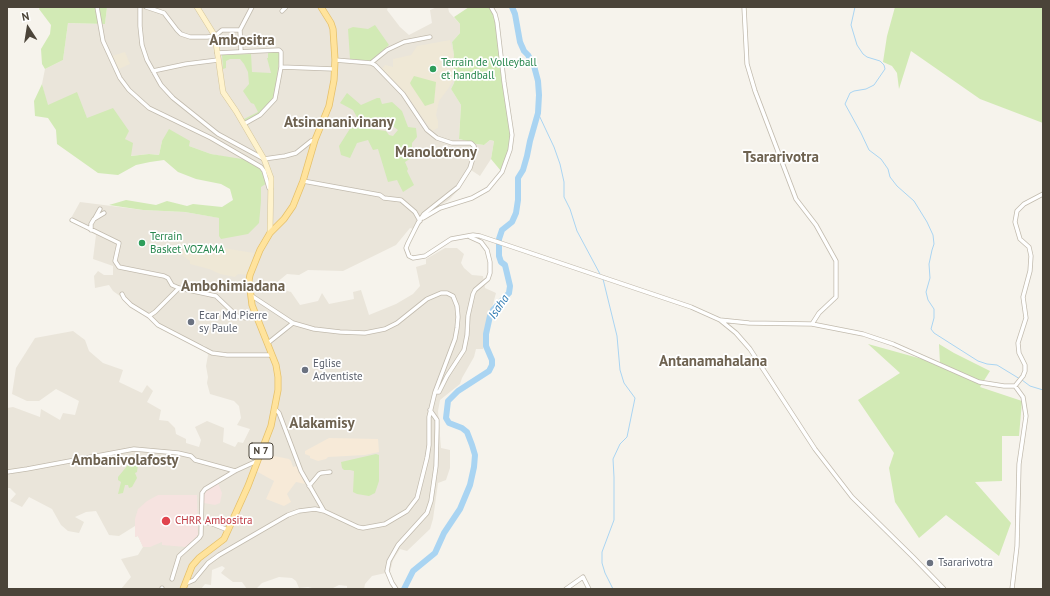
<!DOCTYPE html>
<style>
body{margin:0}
#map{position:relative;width:1050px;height:596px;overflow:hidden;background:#f6f3ec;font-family:"PT Sans",sans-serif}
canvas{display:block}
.frame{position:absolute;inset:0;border:8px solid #4b4439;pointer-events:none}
.north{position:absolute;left:8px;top:8px;width:40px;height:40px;-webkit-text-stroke:3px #fff;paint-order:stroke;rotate:348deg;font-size:11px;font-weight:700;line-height:16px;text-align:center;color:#4b4439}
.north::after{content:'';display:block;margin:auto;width:14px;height:18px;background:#4b4439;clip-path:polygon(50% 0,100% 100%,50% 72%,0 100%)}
</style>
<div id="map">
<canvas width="1050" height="596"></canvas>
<div class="frame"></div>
<div class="north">N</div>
</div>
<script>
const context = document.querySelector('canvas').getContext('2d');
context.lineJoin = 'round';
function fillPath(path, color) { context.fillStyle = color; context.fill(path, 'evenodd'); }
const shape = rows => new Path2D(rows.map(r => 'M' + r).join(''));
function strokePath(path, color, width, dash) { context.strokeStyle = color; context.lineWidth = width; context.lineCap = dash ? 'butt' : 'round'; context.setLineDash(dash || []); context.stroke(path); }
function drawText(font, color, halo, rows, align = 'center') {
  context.font = font + ' "PT Sans",sans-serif'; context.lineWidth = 3.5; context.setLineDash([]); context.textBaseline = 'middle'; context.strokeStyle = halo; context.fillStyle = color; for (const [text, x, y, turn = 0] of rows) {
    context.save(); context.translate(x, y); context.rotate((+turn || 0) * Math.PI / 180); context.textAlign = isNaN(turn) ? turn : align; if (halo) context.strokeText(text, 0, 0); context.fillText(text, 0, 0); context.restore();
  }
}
const residential = shape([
 [107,7,388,7,387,10,400,27,409,35,432,23,430,10,437,7,448,7,449,12,460,24,460,33,452,42,454,55,453,66,456,73,454,83,451,89,461,105,459,139,472,142,476,144,484,145,490,140,494,141,491,159,480,176,471,170,459,189,449,200,426,215,417,230,410,228,396,245,343,271,308,270,299,275,287,274,276,283,282,289,291,292,300,305,318,301,322,293,329,304,354,299,353,292,361,290,369,315,396,304,413,294,420,286,416,267,426,264,426,259,445,248,457,248,464,254,461,263,464,268,472,275,483,276,485,288,496,293,486,330,483,349,476,349,474,357,462,378,460,384,440,400,438,411,441,448,450,450,450,468,446,480,438,483,433,519,430,529,407,551,400,549,393,560,390,572,372,576,365,584,364,589,347,589,347,586,339,585,331,589,316,589,308,587,299,588,296,581,292,578,279,577,262,583,256,589,247,589,242,582,233,582,221,573,225,568,222,566,212,570,211,585,205,584,201,589,121,589,131,577,121,559,138,555,143,547,138,536,135,537,135,526,119,536,109,535,96,511,86,512,75,517,84,522,79,533,68,531,61,525,52,509,29,497,22,507,10,501,16,494,10,488,7,488,7,408,13,407,40,417,41,409,60,420,63,413,75,415,79,401,56,389,39,401,27,401,12,394,16,368,35,338,73,331,85,340,89,351,103,363,123,370,119,382,142,393,147,385,153,391,147,402,161,410,159,420,168,421,175,428,176,434,186,439,186,443,199,447,201,440,195,427,207,421,224,428,223,442,235,447,238,442,243,443,250,429,237,425,241,418,239,406,234,401,210,394,207,383,208,377,206,366,208,355,205,346,161,329,128,302,113,291,109,285,95,288,94,276,98,271,104,275,113,275,113,266,93,259,96,235,70,220,80,202,143,210,185,212,220,218,219,236,261,201,261,187,225,157,211,154,189,146,162,141,159,155,149,154,130,156,125,139,87,118,47,105,42,84,45,69,63,60,68,23,105,24]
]);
const commercial = shape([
 [329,438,378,439,379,452,365,455,328,457,326,459,318,461,310,458,310,456,305,454,305,451],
 [264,452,269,455,289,459,291,461,293,467,297,466,305,484,296,482,287,494,291,502,284,506,266,499,274,481,256,471]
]);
const education = shape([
 [450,40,455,60,454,79,448,89,439,101,436,115,438,121,438,128,432,131,405,93,382,69,385,65,393,67,393,59,411,55,417,46],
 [125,52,130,64,119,69,112,56],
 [197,245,202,246,204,245,254,253,248,275,238,274,235,277,220,274,209,269,190,264,190,261,182,255,183,251,189,247]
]);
const medical = shape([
 [218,483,222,493,220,503,215,505,204,503,204,495,205,491],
 [158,495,197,495,198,535,186,547,162,545,162,542,150,547,143,547,138,536,135,537,135,519,138,509,147,501]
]);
const green = shape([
 [40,7,107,7,105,24,68,23,63,60,45,69,42,64,41,49,50,34,51,25,39,9],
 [469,7,490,7,494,14,496,22,511,135,509,149,501,171,491,159,494,141,490,140,484,145,476,144,472,142,459,139,461,105,451,89,454,83,456,73,453,66,454,55,452,42,460,33,460,24,454,17],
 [895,7,1043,7,1043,123,980,99,911,51,899,89,897,73,892,66,883,62,887,36],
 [375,25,389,45,371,61,350,59,348,29,353,27,368,29],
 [268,52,279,52,280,54,274,98,259,114,245,121,244,119,258,112,254,104,251,103,243,91,249,84,248,72,244,64,240,59,230,59,226,61,226,68,223,69,222,55,251,54,252,72,271,73,267,58,268,58],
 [414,76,436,82,434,103,425,106,411,85,410,83],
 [42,84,48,105,77,92,87,118,113,108,129,131,125,139,133,143,131,156,149,154,159,155,162,141,169,129,190,141,189,146,211,154,248,160,261,169,267,183,261,187,261,201,259,223,248,234,221,239,219,236,219,218,185,212,143,210,109,205,126,200,156,205,167,201,187,206,193,204,222,207,233,200,230,189,221,184,196,179,178,172,164,160,150,162,136,165,118,175,98,173,57,144,56,130,48,118,35,116,34,101],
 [347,93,361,105,377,98,380,98,382,104,392,102,402,111,408,127,416,128,417,137,412,143,412,149,407,153,411,158,405,162,408,169,407,171,414,185,403,192,397,180,388,182,378,149,373,150,368,140,357,143,350,158,341,155,339,146,351,127,356,129,358,119,353,110,340,103],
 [375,117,387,119,390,124,398,130,393,136,389,135,386,131,371,129,372,119],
 [868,344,940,364,939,344,954,353,990,371,980,387,1022,401,1019,436,1002,436,1002,481,975,482,1011,523,999,556,946,515,919,538,895,502,889,468,894,453,858,400,900,373],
 [376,454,379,455,379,481,375,493,369,496,357,494,353,492,354,471,350,470,344,470,342,468,341,462],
 [132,460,138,465,137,472,135,473,137,478,132,487,129,488,128,485,125,485,123,493,118,494,121,482,118,480,118,477]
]);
const stream = shape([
 [855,7,851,25,857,45,863,54,867,57,880,61,884,65,885,69,874,85,866,89,854,91,850,93,845,104,861,133,869,150,881,159,888,169,890,177,897,186,914,201,927,222,933,235,934,244,932,250,929,264,930,278,926,292,928,300,934,309,934,318,931,329,934,333,978,361,987,364,997,365,1020,379],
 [538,113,554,147,560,164,564,182,564,197,570,209,577,231,600,274],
 [603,279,617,336,620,370,624,383,635,398,627,437,620,444,613,459,614,477,614,520,602,552,602,563,605,573,613,589],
 [1022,380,1030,386,1043,390]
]);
const river = shape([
 [404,589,413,571,435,553,444,533,460,509,470,485,474,467,475,455,472,445,467,432,462,428,449,423,446,418,448,401,458,391,489,371,492,365,492,360,486,346,486,334,490,316,493,310,509,293,510,286,505,265,501,262,499,256,499,239,502,230,512,222,516,213,518,200,518,178,523,170,527,156,530,141,538,113,539,95,538,81,534,66,528,55,524,51,520,42,515,14,512,7]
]);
const street = shape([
 [97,7,103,41,120,78,129,90,149,108,211,138,261,167,264,171,269,188,271,189],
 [140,7,140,26,142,45,147,60,161,85,173,98,218,134,264,159,285,156,296,153,311,141,315,140],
 [146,7,164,13,177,30,181,34,190,37,207,37,215,36,222,30,240,30],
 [744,7,747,64,755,91,796,199,816,225,836,261,836,297,819,313,812,324],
 [282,11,286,7],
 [241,52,240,30,252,7],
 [217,53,279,50,281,52,281,67,275,99,260,115,244,124],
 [335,60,371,63,375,65,403,94,427,130,437,138,452,143,471,143,474,146,475,151,470,168,458,187,424,214,418,223,408,243,406,248,409,256,413,258,425,256,451,239,473,235,480,236,691,307,720,320,736,333,750,349,815,449,852,497,913,557,944,589],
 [371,63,387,50,404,42,430,37],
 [281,67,334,69],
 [153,71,186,64,218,60],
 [303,181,380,195,384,198,401,200,415,212,420,221],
 [95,218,100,209],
 [423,218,440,208,472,198,488,189,502,172,510,150,512,135,504,82,497,22,495,14,491,7],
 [72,220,119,243,115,261,119,267,164,276,168,278,172,285,179,288,216,296,218,298,237,316,246,318,256,316],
 [91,230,91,224,94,219,104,213],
 [122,294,124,298,131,305,149,316,158,325,212,353,227,355,272,355],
 [149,316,155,312,179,288],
 [720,320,749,323,812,324,863,334,893,344,979,382,1004,386,1015,386,1023,376,1025,371,1025,365,1019,353,1018,343,1026,318,1023,297,1030,271,1031,256,1029,247,1020,239,1015,222,1017,211,1024,204,1043,194],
 [268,343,293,323],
 [435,392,439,392,447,376,464,350,467,335,468,316,473,294,475,290,488,279,490,273,490,262,487,250,481,242,470,237],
 [275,409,279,413,301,471,324,511],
 [7,472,27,469,134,449,178,453,191,456,195,460,235,471],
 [309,486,319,474,321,473,330,472],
 [202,522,210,523,228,530],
 [172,579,179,556,199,538,201,535,202,493,205,489,235,471,257,461],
 [185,584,194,580,208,563,219,555,288,515,299,511,315,509,324,511,358,527,363,528,385,524,407,511,417,498,427,458,429,445,429,417,435,392,455,339,457,328,458,317,457,306,453,296,447,293,441,293,427,299,397,323,385,329,365,333,340,332,314,329,293,323,252,296],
 [162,588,162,589],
 [396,589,392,583,387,571,389,561,398,545,427,513,431,501,436,466,437,428,437,420,430,410],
 [566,589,583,577,589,589],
 [1012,589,1017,546,1019,464,1026,416,1023,397,1015,386]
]);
const secondary = shape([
 [197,7,215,36,223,92,236,111,264,159,271,178,270,233]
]);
const primary = shape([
 [183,589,192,566,199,558,224,539,248,486,271,426,278,390,278,377,276,365,252,305,249,280,250,275,260,250,270,233,284,219,293,206,303,181,315,140,329,106,334,80,335,60,333,29,331,23,321,7]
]);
const markers = [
 [433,69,4,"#2e9e5b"],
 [142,243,4,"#2e9e5b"],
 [191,322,4,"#6b7280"],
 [305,370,4,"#6b7280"],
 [166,521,5,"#e0444e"],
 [930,563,4,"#6b7280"]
];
const shields = [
 [261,451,24]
];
const shieldNames = [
 ["N 7",261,451]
];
const leisureNames = [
 ["Terrain de Volleyball",441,63],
 ["et handball",441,76],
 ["Terrain",150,237],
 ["Basket VOZAMA",150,250]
];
const worshipNames = [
 ["Ecar Md Pierre",199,316],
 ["sy Paule",199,329],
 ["Eglise",313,364],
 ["Adventiste",313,377],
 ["Tsararivotra",938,563]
];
const healthNames = [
 ["CHRR Ambositra",175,521]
];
const waterNames = [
 ["Isaha",499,307,-56]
];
const districtNames = [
 ["Ambositra",242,41],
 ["Atsinananivinany",339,123],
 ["Manolotrony",436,153],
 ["Tsararivotra",781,158],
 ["Ambohimiadana",233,287],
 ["Antanamahalana",713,362],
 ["Alakamisy",322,424],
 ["Ambanivolafosty",125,461]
];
fillPath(residential, '#eae5da');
fillPath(commercial, '#f7ead8');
fillPath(education, '#efe8d6');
fillPath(medical, '#f6e3e0');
fillPath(green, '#d2eab5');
strokePath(stream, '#a9d4f2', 1);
strokePath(river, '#a9d4f2', 6);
strokePath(street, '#c2bbae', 5);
strokePath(secondary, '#d6c79b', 6);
strokePath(primary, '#e6c16a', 7);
strokePath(street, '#fff', 3.5);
strokePath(secondary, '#fff3cd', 5);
strokePath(primary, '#ffe39c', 5.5);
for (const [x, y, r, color] of markers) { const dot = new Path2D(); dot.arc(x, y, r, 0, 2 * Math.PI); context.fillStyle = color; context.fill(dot); strokePath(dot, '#fff', 1.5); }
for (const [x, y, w] of shields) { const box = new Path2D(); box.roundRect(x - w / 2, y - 8, w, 16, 3); context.fillStyle = '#fff'; context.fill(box); strokePath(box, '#4b4439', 1); }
drawText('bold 10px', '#4b4439', null, shieldNames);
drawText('11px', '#27864d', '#fff', leisureNames, 'left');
drawText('11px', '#5b616d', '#fff', worshipNames, 'left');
drawText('11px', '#be3a42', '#fff', healthNames, 'left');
drawText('italic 12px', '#2e7ab2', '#fff', waterNames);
drawText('bold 15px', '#6e6250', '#fff', districtNames);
</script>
